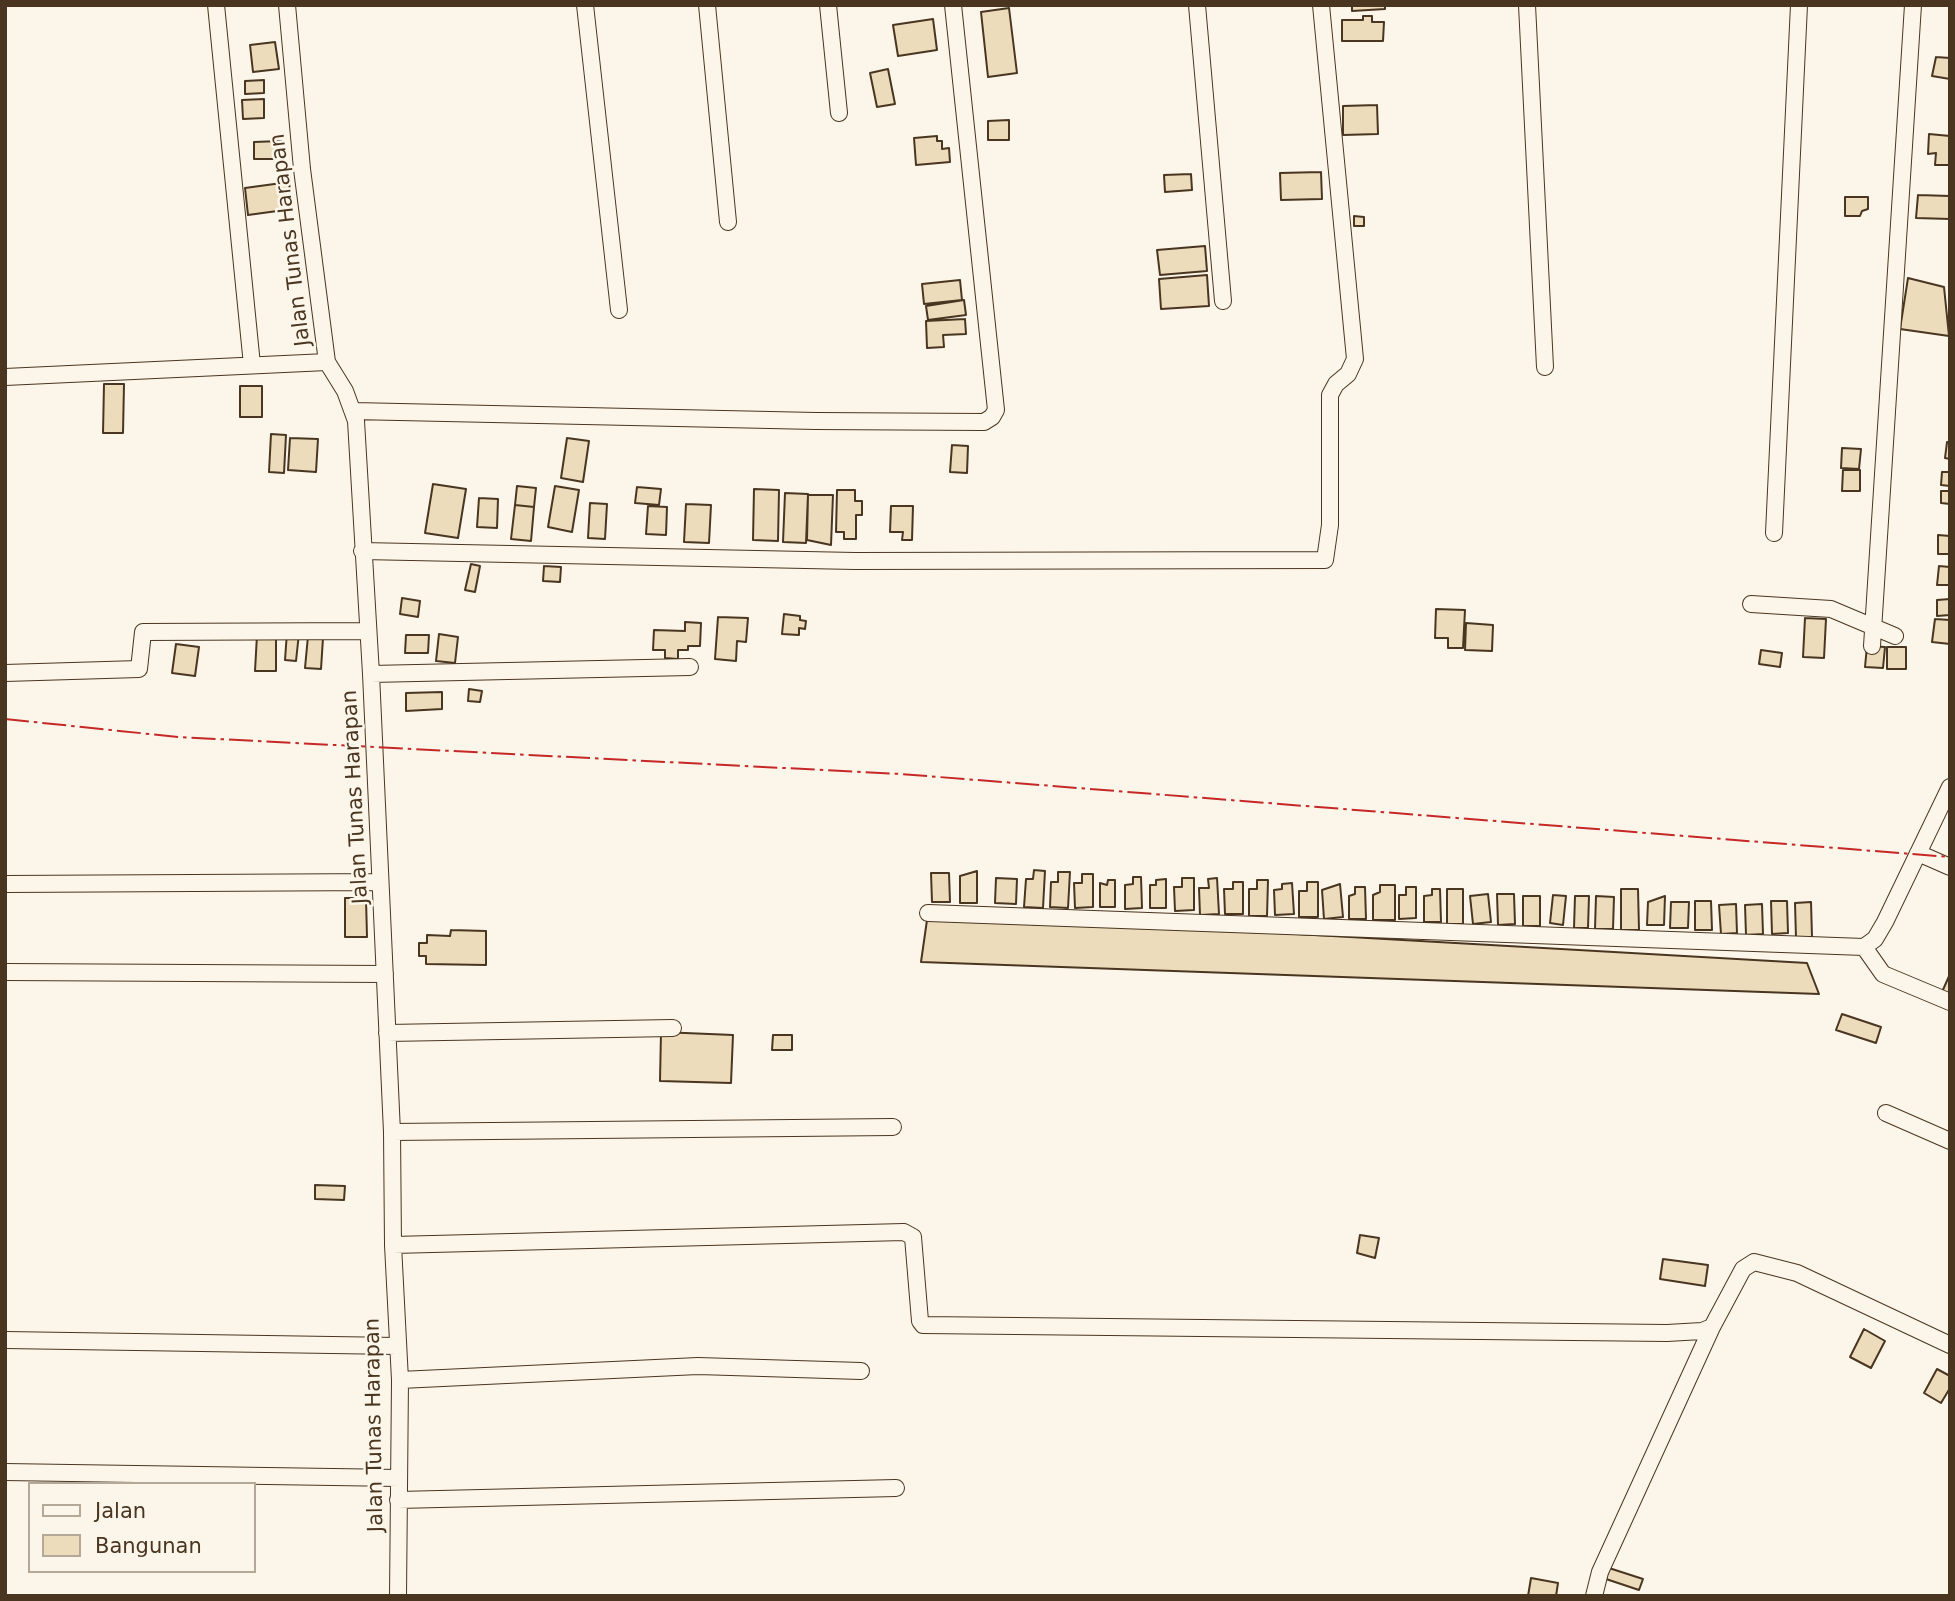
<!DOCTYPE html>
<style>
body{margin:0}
#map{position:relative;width:1955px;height:1601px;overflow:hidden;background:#fbf6e9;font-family:"DejaVu Sans",sans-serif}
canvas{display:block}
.frame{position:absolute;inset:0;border:7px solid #4a3520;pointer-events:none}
.legend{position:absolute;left:28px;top:1482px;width:228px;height:91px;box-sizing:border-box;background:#fbf6e9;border:2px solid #b4a999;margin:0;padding:9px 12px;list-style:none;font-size:21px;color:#4a3520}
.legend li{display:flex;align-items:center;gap:14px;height:35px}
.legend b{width:35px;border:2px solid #b4a999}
</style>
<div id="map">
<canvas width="1955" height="1601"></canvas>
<div class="frame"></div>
<ul class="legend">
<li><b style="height:9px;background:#fbf6e9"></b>Jalan</li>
<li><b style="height:19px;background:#ecdcbc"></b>Bangunan</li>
</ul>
</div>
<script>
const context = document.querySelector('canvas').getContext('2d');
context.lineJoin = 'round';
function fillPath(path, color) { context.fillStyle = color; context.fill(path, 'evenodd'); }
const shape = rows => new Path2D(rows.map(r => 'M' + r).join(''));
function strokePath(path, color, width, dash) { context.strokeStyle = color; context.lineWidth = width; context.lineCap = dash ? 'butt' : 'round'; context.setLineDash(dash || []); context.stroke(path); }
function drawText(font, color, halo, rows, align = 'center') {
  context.font = font + ' "DejaVu Sans",sans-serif'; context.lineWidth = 5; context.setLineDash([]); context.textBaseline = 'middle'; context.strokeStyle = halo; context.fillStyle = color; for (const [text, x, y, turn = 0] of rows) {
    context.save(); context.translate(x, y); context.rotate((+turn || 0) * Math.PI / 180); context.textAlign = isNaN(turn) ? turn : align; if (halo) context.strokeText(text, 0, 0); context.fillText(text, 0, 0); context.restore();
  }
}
const building = shape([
 [1352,5,1385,5,1385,9,1352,11,1352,5],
 [1009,8,1017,73,988,77,981,12,1009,8],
 [1363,16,1372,16,1372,22,1384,22,1383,41,1342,41,1342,20,1363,20,1363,16],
 [933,19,937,50,898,56,893,25,933,19],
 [275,42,279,69,253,72,250,45,275,42],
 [1936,57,1950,58,1950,79,1932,76,1936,57],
 [888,69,895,104,877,107,870,73,888,69],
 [264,80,264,93,245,94,245,81,264,80],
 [264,99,264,118,243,119,242,100,264,99],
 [1377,105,1378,134,1343,135,1343,106,1377,105],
 [1009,120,1009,140,988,140,988,121,1009,120],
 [1929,134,1950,136,1950,165,1935,165,1936,153,1928,154,1929,134],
 [937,136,937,141,942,141,942,149,949,148,950,162,916,165,914,138,937,136],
 [281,141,281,159,254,159,254,142,281,141],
 [1321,172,1322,199,1281,200,1280,173,1321,172],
 [1191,174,1192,190,1165,192,1164,175,1191,174],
 [289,182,292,209,248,215,245,188,289,182],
 [1918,195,1950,196,1950,219,1916,218,1918,195],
 [1845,197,1868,197,1868,209,1862,211,1860,216,1845,216,1845,197],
 [1354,216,1364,217,1364,226,1354,226,1354,216],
 [1205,246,1207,271,1160,275,1157,250,1205,246],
 [1207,275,1209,306,1161,309,1159,279,1207,275],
 [1908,278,1944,287,1949,336,1900,329,1908,278],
 [960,280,962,300,924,304,922,284,960,280],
 [964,300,966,315,928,320,926,306,964,300],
 [965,319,966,334,943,335,944,347,927,348,926,321,965,319],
 [104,384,124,384,123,433,103,433,104,384],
 [240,386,262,386,262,417,240,417,240,386],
 [271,434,286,435,284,473,269,472,271,434],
 [290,438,318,439,316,472,288,470,290,438],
 [567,438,589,441,583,482,561,478,567,438],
 [1947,442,1950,443,1950,459,1945,458,1947,442],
 [952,445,968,446,967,473,950,472,952,445],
 [1842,448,1861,449,1859,469,1841,468,1842,448],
 [1843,470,1860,470,1860,491,1842,491,1843,470],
 [1942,472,1950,472,1950,486,1941,485,1942,472],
 [433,484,466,489,458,538,425,533,433,484],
 [517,486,536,488,534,507,515,505,517,486],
 [555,486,579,490,572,532,548,527,555,486],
 [637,487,661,489,659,505,635,503,637,487],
 [754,489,779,490,778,541,753,540,754,489],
 [837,490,855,490,855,501,862,501,862,515,856,515,856,539,844,539,844,532,836,532,837,490],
 [1941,491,1950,491,1950,504,1941,503,1941,491],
 [785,493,808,494,806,543,783,542,785,493],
 [808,495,833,495,831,545,807,540,808,495],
 [479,498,498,499,497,528,477,527,479,498],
 [590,503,607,504,605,539,588,538,590,503],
 [686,504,711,505,709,543,684,542,686,504],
 [515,505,534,507,531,541,511,539,515,505],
 [648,506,667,507,666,535,646,534,648,506],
 [891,506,913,506,912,540,902,540,903,532,890,532,891,506],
 [1938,535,1950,536,1950,554,1938,554,1938,535],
 [471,564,480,566,475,592,465,590,471,564],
 [544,566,561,567,560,582,543,581,544,566],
 [1939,566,1950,567,1950,585,1937,585,1939,566],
 [402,598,420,601,418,617,400,614,402,598],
 [1950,599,1950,615,1937,616,1937,600,1950,599],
 [1436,609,1465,610,1463,648,1448,648,1448,638,1435,638,1436,609],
 [784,614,800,616,800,620,806,621,805,629,799,628,799,635,782,634,784,614],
 [718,617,748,618,746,642,737,641,736,661,715,659,718,617],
 [1805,618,1826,619,1824,658,1803,657,1805,618],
 [1935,619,1950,620,1950,644,1932,642,1935,619],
 [685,622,701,623,700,646,688,646,688,650,678,650,678,659,665,658,665,650,653,650,654,630,685,631,685,622],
 [1466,623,1493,625,1492,651,1465,650,1466,623],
 [287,632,299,633,296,661,285,660,287,632],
 [439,634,458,637,455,663,436,661,439,634],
 [257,635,276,635,276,671,255,671,257,635],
 [406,635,429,635,428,653,405,653,406,635],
 [308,636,323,638,321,669,305,668,308,636],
 [176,644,199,647,195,676,172,673,176,644],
 [1867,646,1885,647,1883,668,1865,667,1867,646],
 [1887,647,1906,647,1906,669,1887,669,1887,647],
 [1761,650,1782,653,1780,667,1759,664,1761,650],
 [469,689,482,691,480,702,468,701,469,689],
 [442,692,442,709,406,711,406,693,442,692],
 [1034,870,1045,871,1043,908,1024,907,1026,879,1033,879,1034,870],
 [977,871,977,903,960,903,960,876,977,871],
 [1058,872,1070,872,1068,908,1050,907,1051,882,1058,882,1058,872],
 [931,873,949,873,950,902,932,902,931,873],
 [1082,874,1093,874,1093,907,1075,908,1074,883,1082,883,1082,874],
 [1133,877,1141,877,1142,908,1125,909,1125,885,1133,884,1133,877],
 [996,878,1017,879,1016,904,995,903,996,878],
 [1182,878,1194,878,1194,910,1175,911,1174,887,1182,887,1182,878],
 [1217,878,1219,914,1200,915,1199,888,1209,888,1208,879,1217,878],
 [1166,879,1166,908,1150,908,1150,885,1156,885,1156,880,1166,879],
 [1108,880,1115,880,1115,907,1100,907,1100,883,1107,885,1108,880],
 [1257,880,1268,880,1267,916,1249,916,1249,889,1257,889,1257,880],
 [1233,882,1243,882,1243,914,1225,914,1224,889,1233,889,1233,882],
 [1307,882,1318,882,1318,917,1299,917,1299,891,1307,891,1307,882],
 [1292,883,1294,914,1275,915,1274,890,1282,889,1282,884,1292,883],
 [1340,884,1343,917,1324,919,1322,890,1340,884],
 [1380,885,1395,885,1395,920,1373,920,1373,895,1380,892,1380,885],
 [1355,887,1365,887,1366,919,1349,919,1349,896,1355,894,1355,887],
 [1406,887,1416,887,1416,918,1399,919,1399,895,1406,895,1406,887],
 [1432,889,1440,889,1441,922,1424,922,1424,896,1432,895,1432,889],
 [1447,889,1463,889,1463,924,1447,924,1447,889],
 [1621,889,1638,889,1639,930,1621,930,1621,889],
 [1488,894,1491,922,1473,924,1470,896,1488,894],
 [1497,894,1514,894,1515,924,1498,925,1497,894],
 [1553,895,1566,896,1563,925,1550,923,1553,895],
 [1523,896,1540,896,1540,926,1523,926,1523,896],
 [1575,896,1589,896,1588,928,1574,928,1575,896],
 [1596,896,1614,897,1613,929,1595,929,1596,896],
 [1665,896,1664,925,1647,925,1648,902,1665,896],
 [345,898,366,898,367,937,345,937,345,898],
 [1695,901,1711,901,1712,930,1695,930,1695,901],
 [1771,901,1787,901,1788,933,1772,934,1771,901],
 [1671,902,1689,902,1688,928,1670,928,1671,902],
 [1811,902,1812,937,1796,938,1795,903,1811,902],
 [1736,904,1737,933,1721,934,1719,905,1736,904],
 [1762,904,1763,934,1746,935,1745,905,1762,904],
 [928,913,1807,963,1819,994,921,962,928,913],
 [451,930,486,931,486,965,426,964,426,956,419,956,419,943,427,943,427,935,450,936,451,930],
 [1950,974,1950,995,1942,992,1950,974],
 [1842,1014,1881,1027,1876,1043,1836,1030,1842,1014],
 [661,1032,733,1035,731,1083,660,1081,661,1032],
 [773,1035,792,1035,792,1050,772,1050,773,1035],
 [315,1185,345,1186,344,1200,315,1199,315,1185],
 [1360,1235,1379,1238,1375,1258,1357,1253,1360,1235],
 [1663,1259,1708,1265,1705,1286,1660,1279,1663,1259],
 [1864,1329,1885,1341,1871,1368,1850,1357,1864,1329],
 [1937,1369,1950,1376,1950,1388,1941,1403,1924,1393,1937,1369],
 [1609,1568,1643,1579,1639,1590,1606,1579,1609,1568],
 [1531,1578,1558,1583,1556,1596,1528,1596,1531,1578]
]);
const street = shape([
 [216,5,252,365],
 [287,5,302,169,327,362,345,391,356,421,371,674,392,1132,393,1245,400,1380,398,1596],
 [585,5,619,310],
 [707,5,728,222],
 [828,5,839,113],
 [1197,5,1223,301],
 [1527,5,1545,367],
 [5,377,327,362],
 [353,411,816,421,984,422,992,417,996,410,953,5],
 [1774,533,1799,5],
 [362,551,855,561,1325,560,1330,525,1330,395,1336,384,1348,374,1355,359,1321,5],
 [1751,604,1831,609,1895,636],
 [1872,646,1913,5],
 [5,673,139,669,143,632,368,631],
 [371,674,690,667],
 [1918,853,1950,867],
 [5,884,380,882],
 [928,913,1864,947,1875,939,1885,922,1950,787],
 [1864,947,1883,974,1950,1002],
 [5,972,385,974],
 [387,1033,673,1028],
 [1886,1113,1950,1141],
 [392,1132,893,1127],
 [393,1245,904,1232,913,1237,920,1321,923,1325,1667,1333,1702,1331,1712,1327],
 [5,1340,397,1346],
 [400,1380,698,1366,861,1371],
 [5,1472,398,1478],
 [398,1500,896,1488],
 [1594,1596,1600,1572,1712,1327,1743,1269,1754,1262,1797,1273,1950,1345]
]);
const power = shape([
 [5,719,178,737,901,774,1950,857]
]);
const streetNames = [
 ["Jalan Tunas Harapan",291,240,-97],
 ["Jalan Tunas Harapan",356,797,-93],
 ["Jalan Tunas Harapan",375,1425,-91]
];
fillPath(building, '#ecdcbc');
strokePath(building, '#4a3520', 2);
strokePath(street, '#4a3520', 18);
strokePath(street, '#fbf6e9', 16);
strokePath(power, '#c62828', 2, [24, 5, 3.5, 5]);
drawText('21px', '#4a3520', '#fbf6e9', streetNames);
</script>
